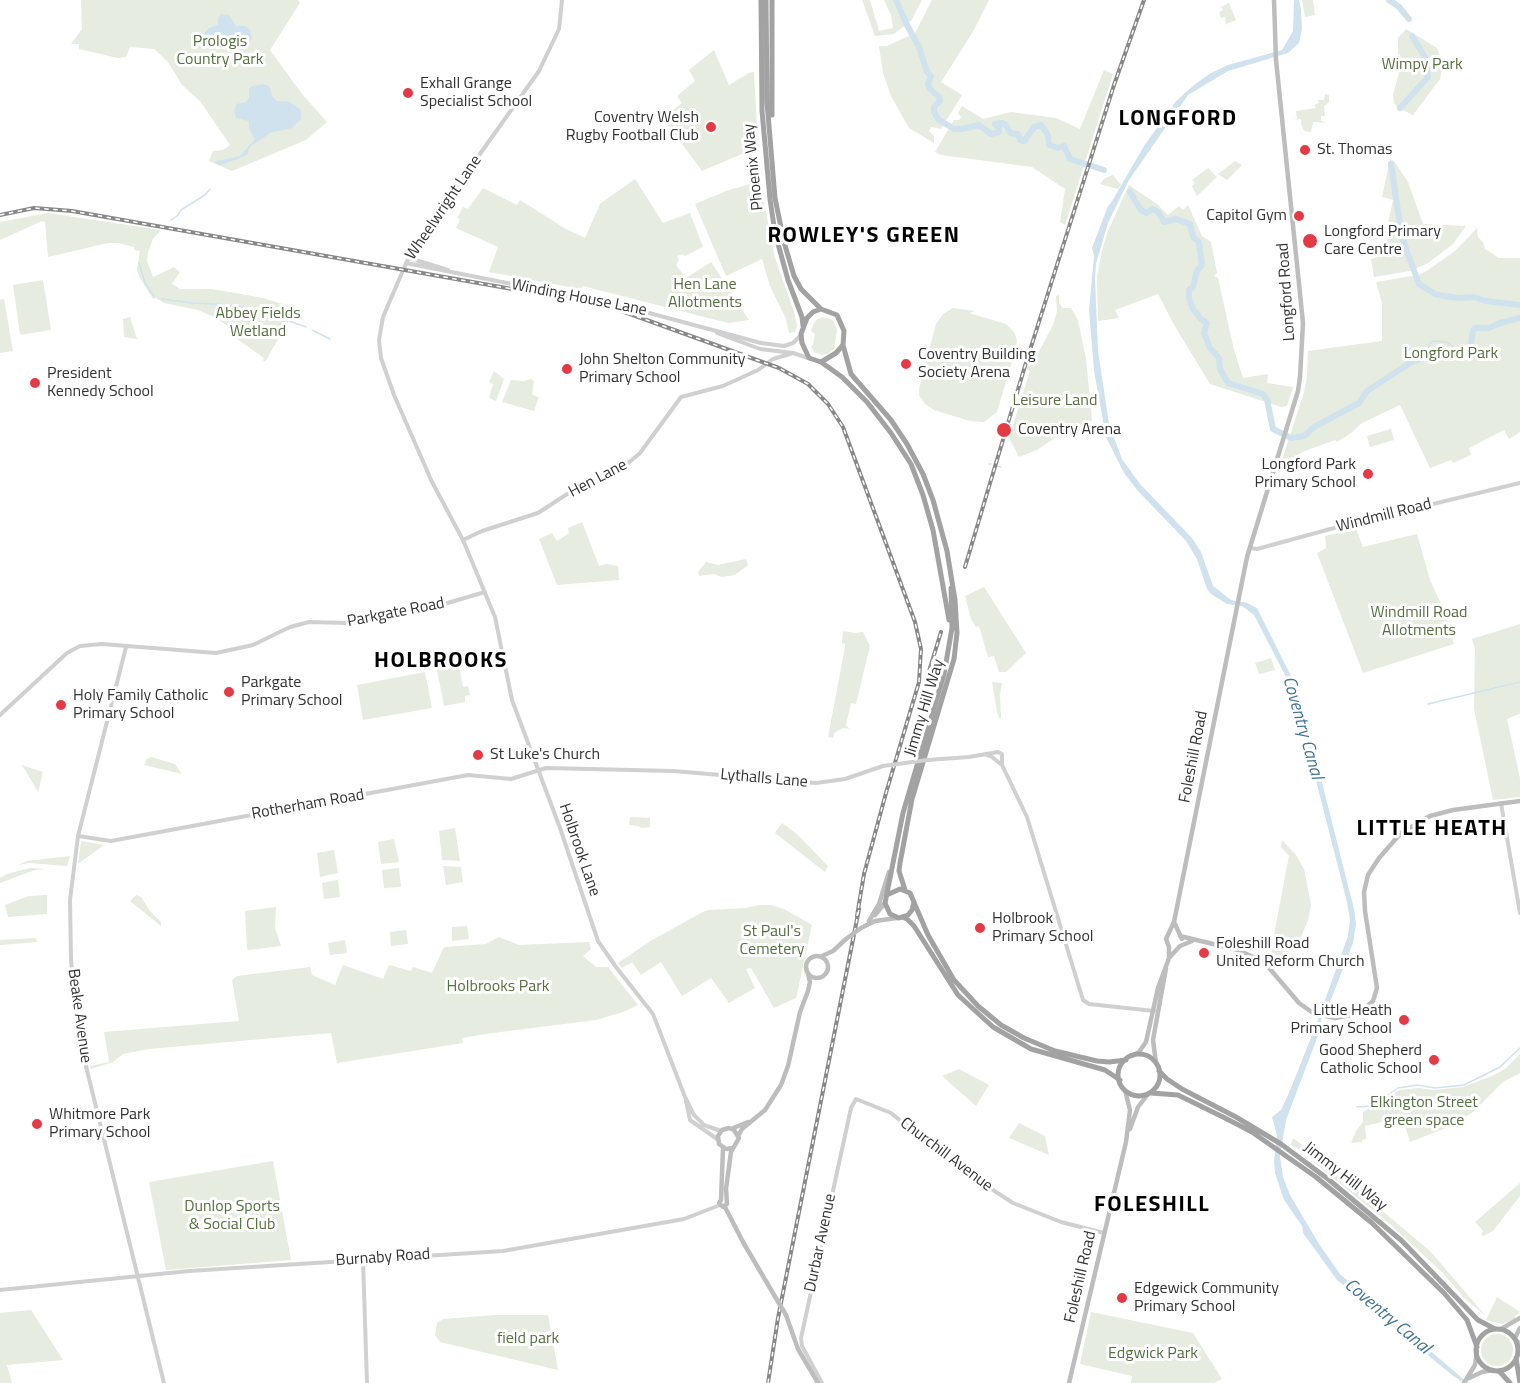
<!DOCTYPE html>
<style>
body{margin:0}
canvas{display:block;background:#fff}
</style>
<canvas width="1520" height="1383"></canvas>
<script>
const context = document.querySelector('canvas').getContext('2d');
context.lineJoin = 'round';
function fillPath(path, color) { context.fillStyle = color; context.fill(path, 'evenodd'); }
const shape = rows => new Path2D(rows.map(r => 'M' + r).join(''));
function strokePath(path, color, width, dash) { context.strokeStyle = color; context.lineWidth = width; context.lineCap = dash ? 'butt' : 'round'; context.setLineDash(dash || []); context.stroke(path); }
function drawText(font, color, halo, rows, align = 'center') {
  context.font = font + ' "Titillium Web",sans-serif'; context.lineWidth = 6; context.setLineDash([]); context.textBaseline = 'middle'; context.strokeStyle = halo; context.fillStyle = color; for (const [text, x, y, turn = 0] of rows) {
    context.save(); context.translate(x, y); context.rotate((+turn || 0) * Math.PI / 180); context.textAlign = isNaN(turn) ? turn : align; if (halo) context.strokeText(text, 0, 0); context.fillText(text, 0, 0); context.restore();
  }
}
const green = shape([
 [81,0,298,0,300,3,270,50,302,94,327,122,306,140,232,171,209,161,213,151,223,150,230,145,200,101,182,85,168,62,154,49,130,47,126,57,118,58,79,49,79,44,71,44,82,29],
 [862,0,870,0,879,31,893,28,891,15,884,0,922,0,911,21,894,34,875,36],
 [932,0,989,0,974,30,941,82,962,95,941,129,931,127,929,131,934,136,934,143,909,128,891,96,883,73,879,46,887,46,915,33],
 [1302,0,1313,0,1315,15,1305,17],
 [1229,3,1236,20,1226,24,1225,17,1221,18,1219,12,1223,10,1221,7],
 [1406,29,1437,48,1443,64,1440,79,1413,115,1398,108,1394,103,1393,95,1401,65,1398,52,1398,38],
 [714,50,729,85,749,73,754,72,758,147,702,171,663,118,682,103,677,96,695,81,689,70],
 [1104,70,1113,74,1065,225,1060,222,1065,189,1032,167,941,155,935,152,954,120,959,120,961,117,958,113,962,106,983,119,1011,112,1056,118,1080,129],
 [1325,94,1329,95,1329,102,1324,106,1325,116,1321,116,1321,121,1327,123,1313,122,1311,132,1304,131,1301,124,1301,119,1293,120,1297,119,1296,111,1316,108,1314,105,1319,103,1318,100,1324,100],
 [1390,159,1394,161,1408,182,1423,224,1466,226,1453,244,1428,263,1410,271,1374,277,1371,259,1389,254,1387,238,1372,240,1371,237,1368,237,1368,231,1386,233,1393,200,1382,197],
 [1235,161,1242,165,1227,180,1218,174],
 [1208,168,1217,177,1197,196,1192,186,1195,183,1192,180],
 [1113,175,1121,185,1118,189,1100,184,1105,178],
 [635,179,663,223,690,213,703,247,685,256,683,254,677,256,679,260,676,265,686,278,711,262,749,320,728,323,583,286,580,289,489,272,498,247,456,228,460,219,457,218,463,207,468,209,483,188,517,205,520,200,566,229,585,238,600,204],
 [760,181,775,258,794,312,797,326,795,332,789,333,786,319,770,286,762,259,726,276,695,204,726,191],
 [1129,185,1157,204,1168,215,1179,206,1183,210,1188,205,1202,236,1211,242,1217,273,1214,276,1218,278,1234,350,1243,378,1268,374,1267,383,1293,387,1287,406,1281,407,1210,384,1173,323,1158,294,1115,310,1119,318,1098,321,1097,277,1102,251,1107,233],
 [48,213,161,230,153,239,148,252,147,261,153,277,174,267,180,272,172,284,180,289,212,289,241,294,263,298,296,308,265,362,263,360,264,358,237,339,225,324,216,318,198,310,164,303,156,298,153,299,140,278,137,270,140,251,134,250,134,247,118,243,108,243,48,257,45,222,42,221,0,240,0,222],
 [1477,228,1478,237,1483,242,1485,249,1499,258,1520,258,1520,432,1509,439,1504,430,1469,448,1471,455,1453,463,1451,460,1430,468,1400,405,1362,423,1351,433,1337,442,1335,440,1305,451,1287,460,1282,460,1304,392,1307,376,1308,351,1382,341,1382,303,1376,282,1418,275,1428,270,1455,251],
 [43,280,51,330,20,335,13,285],
 [1059,295,1059,303,1063,308,1071,308,1078,320,1086,359,1092,420,1089,424,1086,424,1080,428,1061,434,1037,450,1019,457,1009,438,1030,371,1026,369,1028,365,1032,365,1053,325,1057,311,1056,296],
 [4,299,13,351,0,353,0,300],
 [953,308,975,311,969,313,1006,324,1014,332,1017,340,1016,348,997,412,984,422,970,421,934,410,925,404,919,395,919,389,936,324,943,314],
 [130,317,137,339,124,337,123,319],
 [823,317,833,320,837,330,834,349,828,354,822,355,814,352,811,347,813,345,815,334,811,331,813,325,816,320],
 [494,371,504,379,496,401,489,398,493,384,489,382],
 [531,379,534,381,532,395,539,397,534,411,502,402,511,380,524,381],
 [1391,429,1394,440,1370,447,1367,436],
 [582,522,599,566,606,564,618,566,619,580,557,585,539,539,552,533,557,541,569,533,568,528],
 [1356,529,1363,547,1417,534,1430,580,1444,610,1454,644,1363,673,1317,553,1326,548,1325,536],
 [746,559,748,565,735,575,722,577,714,574,699,576,698,572,706,562,718,565],
 [984,587,1026,653,1006,672,999,672,994,656,988,657,979,626,976,627,971,619,965,596],
 [1520,624,1520,714,1507,719,1520,778,1520,797,1493,800,1474,709,1475,649,1472,639],
 [843,631,855,633,863,632,870,646,856,704,851,703,846,725,849,729,843,728,834,733,833,738,828,737,845,647,845,644,842,643],
 [1271,658,1275,670,1259,674,1255,663],
 [459,666,463,687,468,686,470,695,465,696,465,702,444,706,437,670],
 [425,672,432,708,363,720,357,685],
 [992,682,1002,683,1000,694,1001,718,999,718,997,712],
 [151,757,175,764,182,774,144,765,147,759],
 [21,765,43,772,38,792,24,768],
 [630,817,650,818,650,827,642,828,638,826,629,825],
 [782,823,798,835,828,866,825,872,775,833],
 [455,828,460,861,442,860,439,831],
 [394,839,399,862,381,864,378,842],
 [1282,840,1296,855,1304,869,1311,905,1308,920,1301,937,1274,970,1269,961,1289,856,1281,847],
 [82,841,104,845,78,864,81,842],
 [334,850,338,873,320,877,317,853],
 [70,856,67,866,29,863,18,865,27,861],
 [443,866,461,867,463,882,446,885],
 [30,868,46,869,35,870,0,883,0,878,7,874],
 [399,868,401,887,384,888,382,870],
 [338,880,340,897,324,899,322,883],
 [47,895,47,914,8,917,5,905,29,896],
 [136,895,141,897,150,911,161,922,161,926,130,901],
 [760,905,772,905,786,910,812,925,796,998,774,1008,751,968,746,969,755,988,729,1003,711,978,682,996,661,962,641,975,632,962,622,968,618,963,652,940,701,913,708,910,745,908],
 [276,907,275,928,281,946,249,950,247,949,245,911],
 [467,926,469,939,452,941,452,927],
 [406,930,408,944,391,946,390,932],
 [499,937,519,945,589,942,591,949,583,956,596,967,608,967,638,1005,623,1012,596,1020,485,1034,462,1038,463,1043,337,1063,331,1033,149,1049,123,1054,113,1062,91,1069,90,1066,109,1062,104,1032,239,1021,232,980,237,976,310,967,312,975,335,985,343,965,383,979,389,965,411,971,413,967,432,973,444,947,486,944],
 [36,938,37,942,0,945,0,940],
 [345,940,347,953,330,955,328,943],
 [1520,1054,1520,1073,1503,1082,1473,1112,1451,1126,1410,1142,1405,1126,1397,1128,1396,1123,1382,1122,1365,1126,1366,1139,1362,1140,1362,1142,1351,1143,1356,1131,1363,1122,1363,1112,1399,1090,1419,1088,1434,1090,1463,1087,1492,1076,1505,1069],
 [959,1069,989,1085,976,1106,942,1076],
 [1019,1123,1045,1136,1049,1155,1009,1138],
 [1293,1138,1330,1166,1329,1167,1291,1145],
 [1310,1159,1343,1178,1430,1251,1485,1315,1465,1299,1443,1273,1391,1225],
 [273,1161,291,1260,166,1270,149,1182],
 [1520,1183,1520,1196,1493,1231,1483,1236,1481,1235,1483,1231,1475,1222],
 [1497,1297,1520,1312,1515,1316,1515,1319,1502,1324,1486,1320],
 [31,1310,63,1360,7,1365,12,1383,0,1383,0,1313],
 [1091,1312,1193,1333,1222,1379,1214,1383,1131,1383,1132,1376,1080,1364],
 [496,1315,548,1315,558,1370,440,1342,435,1335,437,1323,443,1319],
 '1481 1350a16 16 0 1 1 32 0a16 16 0 1 1-32 0Z'
]);
const water = shape([
 [1294,0,1299,0,1301,9,1302,29,1299,43,1288,53,1228,71,1188,95,1129,180,1108,223,1096,264,1095,278,1098,351,1109,424,1122,459,1140,484,1192,538,1201,552,1213,586,1231,600,1247,603,1257,608,1294,682,1311,739,1354,909,1356,924,1353,943,1330,1002,1324,1012,1321,1020,1322,1025,1286,1120,1280,1156,1283,1177,1290,1195,1319,1244,1340,1274,1468,1383,1464,1383,1452,1375,1337,1280,1303,1233,1302,1226,1284,1200,1275,1173,1274,1162,1277,1135,1272,1117,1281,1110,1289,1093,1316,1025,1348,936,1350,921,1347,902,1300,718,1285,675,1254,615,1242,606,1227,604,1211,594,1207,589,1197,559,1186,541,1138,491,1124,473,1106,437,1094,371,1089,310,1094,256,1092,248,1108,206,1111,203,1144,146,1176,101,1194,85,1211,73,1228,65,1282,50,1293,31],
 [221,14,229,15,236,26,246,26,250,30,252,39,246,43,237,43,227,48,200,48,203,35,209,28,218,25,218,18],
 [263,84,269,86,273,97,277,101,290,102,301,110,301,119,292,128,270,133,250,147,247,155,240,158,220,165,215,163,217,161,240,156,255,139,249,129,249,121,236,118,234,111,237,104,246,102,249,98,249,89,252,86],
 [255,326,275,327,275,329,266,339,262,337]
]);
const stream = shape([
 [171,220,177,216,181,210,205,195,210,189],
 [139,263,145,283,154,296],
 [162,299,193,303,229,305,255,309,306,327],
 [233,310,255,326],
 [275,329,285,320],
 [312,330,330,339],
 [1425,358,1430,343,1433,341,1447,342,1458,351],
 [989,464,991,464],
 [996,466,1001,467],
 [1428,704,1520,682],
 [1357,1107,1371,1106,1398,1088,1418,1085,1435,1088,1464,1085,1500,1067,1520,1048]
]);
const river = shape([
 [896,0,907,25,919,47,927,72,931,76,928,84,929,88,939,97,940,101,934,107,934,112,938,119,954,129,962,129,979,125,991,134,999,132,999,127,995,124,1002,123,1006,125,1010,133,1018,134,1020,140,1024,141,1034,127,1041,125,1048,135,1049,145,1058,148,1064,146,1070,159,1104,170],
 [1389,0,1399,7,1409,19],
 [1400,108,1428,77,1426,59,1412,36],
 [1391,164,1402,238,1419,284,1435,294,1444,296,1459,298,1474,297,1486,301,1520,305],
 [1130,192,1141,210,1146,213,1153,209,1159,213,1164,222,1176,219,1190,224,1193,237,1199,242,1202,265,1197,271,1193,287,1189,290,1189,298,1193,309,1201,319,1207,323,1204,333,1210,348,1219,358,1220,369,1228,383,1263,394,1267,400,1273,429,1291,438,1304,436,1314,427,1359,403,1367,391,1410,363,1445,350,1466,353,1470,350,1473,330,1475,328,1489,328,1500,323,1520,318]
]);
const tertiary = shape([
 [562,0,559,29,539,71,428,227,407,261,383,317,379,340,381,358,394,395,432,482,463,540,495,617,512,700,560,828,598,941,616,967,653,1014,685,1097,694,1115,704,1125,721,1131],
 [409,258,448,270],
 [406,263,623,306,761,343,784,346,793,343,800,336],
 [717,333,760,349,793,353,808,358],
 [463,540,482,531,538,513,578,487,626,465,640,453,681,397,723,386,758,370,773,359,793,353],
 [1250,548,1257,549,1334,528,1520,483],
 [126,647,78,836,70,900,71,959,75,1006,82,1050,164,1383],
 [0,715,67,653,80,646,102,644,216,653,253,645,290,627,309,622,348,623,370,621,420,611,485,592],
 [987,755,992,757,1002,765,1027,817,1083,1000,1089,1004,1154,1011],
 [927,760,969,757,998,752,1002,754,1002,765],
 [1501,803,1520,913],
 [78,836,111,841,468,775,511,779,546,768,673,771,816,783,845,779,883,766],
 [686,1101,690,1120,717,1139],
 [363,1260,367,1383],
 [0,1290,189,1271,503,1251,684,1219,720,1205],
 [1516,1340,1520,1343],
 [1517,1355,1520,1354],
 [822,1383,802,1346,801,1338,851,1108,856,1099,891,1113,962,1170,1013,1203,1061,1222,1104,1233]
]);
const secondary = shape([
 [875,915,885,903],
 [869,921,879,904,889,872],
 [1174,922,1182,939],
 [863,927,875,921,897,918],
 [1180,936,1238,950,1264,962,1299,1003,1313,1013,1335,1018,1358,1014,1373,1001,1377,988,1365,911,1364,892,1368,875,1379,858,1401,833,1430,816,1453,810,1520,801],
 '806 967a11 11 0 1 1 22 0a11 11 0 1 1-22 0Z',
 [822,956,833,951,846,939],
 [1169,958,1169,947,1166,939,1174,922,1247,557,1298,391,1300,377,1303,323,1276,60,1274,0],
 [1132,1056,1139,1052,1146,1042,1158,988,1169,958,1180,946,1192,941],
 [1156,1063,1153,1040,1166,968],
 [731,1129,748,1122],
 [1130,1129,1138,1107,1148,1094],
 [738,1136,742,1129,765,1110,781,1085,788,1066,800,1012,808,991,810,982,808,974],
 [723,1148,721,1200,719,1203,723,1207,727,1204,726,1189,731,1152,739,1138,734,1130,729,1128,722,1130,718,1136,719,1144,726,1149,733,1148],
 [725,1207,743,1242,777,1300],
 [786,1315,798,1349,818,1383],
 [1501,1329,1520,1318],
 [1515,1338,1520,1328],
 [1467,1379,1482,1372,1493,1370],
 [1069,1383,1126,1142,1130,1110,1125,1090],
 [1464,1383,1475,1365,1477,1351]
]);
const trunk = shape([
 [761,0,762,111,770,199,775,233,788,280,802,317,803,326],
 [766,0,767,102,775,198,784,242,794,276,801,289,821,309],
 [772,0,772,115],
 [821,309,837,315,844,331,843,345,836,353,821,362,809,358,802,343,801,334,807,318,813,312,821,309],
 [843,345,851,374,891,420,907,444,923,474,933,500,947,551,955,600,957,633,954,659,912,799,900,863,899,871,905,890],
 [821,362,842,377,867,402,891,433,911,464,923,495,933,530,949,620],
 [889,894,900,889,910,893,928,935,954,980,978,1006,1001,1025,1024,1038,1055,1051,1097,1061,1109,1062,1126,1060],
 [914,902,912,910,908,915,899,918,890,914,885,903,903,813,944,674,952,628,951,588],
 [902,917,907,919,914,926,958,995,993,1027,1031,1049,1105,1070,1120,1080],
 '1118 1075a21 21 0 1 1 42 0a21 21 0 1 1-42 0Z',
 [1159,1071,1167,1079,1182,1089,1236,1117,1281,1144,1328,1179,1402,1241,1478,1320,1495,1329],
 [1151,1093,1178,1095,1225,1118,1252,1132,1316,1177,1372,1223,1444,1293,1467,1320,1477,1347],
 '1476 1350a21 21 0 1 1 42 0a21 21 0 1 1-42 0Z',
 [1516,1358,1520,1383],
 [1499,1371,1510,1383]
]);
const rail = shape([
 [0,215,34,208,72,211,608,306,779,368,808,384,828,404,843,427,915,622,921,649,919,682,886,793,864,874,857,916],
 [965,567,1025,366,1114,85,1144,0],
 [926,681,941,632],
 [768,1383,778,1318,859,909]
]);
const tertiaryBridge = shape([
 [883,766,927,760]
]);
const secondaryBridge = shape([
 [846,939,861,928],
 [777,1300,786,1315]
]);
const markers = [
 [408,93,6,"#e63946"],
 [711,127,6,"#e63946"],
 [1305,150,6,"#e63946"],
 [1299,216,6,"#e63946"],
 [1310,241,8,"#e63946"],
 [906,364,6,"#e63946"],
 [567,369,6,"#e63946"],
 [35,383,6,"#e63946"],
 [1004,430,8,"#e63946"],
 [1368,474,6,"#e63946"],
 [229,692,6,"#e63946"],
 [61,705,6,"#e63946"],
 [478,755,6,"#e63946"],
 [980,928,6,"#e63946"],
 [1204,953,6,"#e63946"],
 [1404,1020,6,"#e63946"],
 [1434,1060,6,"#e63946"],
 [37,1124,6,"#e63946"],
 [1122,1298,6,"#e63946"]
];
const parkNames = [
 ["Prologis",220,42],
 ["Country Park",220,60],
 ["Wimpy Park",1422,65],
 ["Hen Lane",705,285],
 ["Allotments",705,303],
 ["Abbey Fields",258,314],
 ["Wetland",258,332],
 ["Longford Park",1451,354],
 ["Leisure Land",1055,401],
 ["Windmill Road",1419,613],
 ["Allotments",1419,631],
 ["St Paul's",772,932],
 ["Cemetery",772,950],
 ["Holbrooks Park",498,987],
 ["Elkington Street",1424,1103],
 ["green space",1424,1121],
 ["Dunlop Sports",232,1207],
 ["& Social Club",232,1225],
 ["field park",528,1339],
 ["Edgwick Park",1153,1354]
];
const poiNames = [
 ["Exhall Grange",420,84],
 ["Specialist School",420,102],
 ["Coventry Welsh",699,118,"right"],
 ["Rugby Football Club",699,136,"right"],
 ["St. Thomas",1317,150],
 ["Capitol Gym",1287,216,"right"],
 ["Longford Primary",1324,232],
 ["Care Centre",1324,250],
 ["Coventry Building",918,355],
 ["Society Arena",918,373],
 ["John Shelton Community",579,360],
 ["Primary School",579,378],
 ["President",47,374],
 ["Kennedy School",47,392],
 ["Coventry Arena",1018,430],
 ["Longford Park",1356,465,"right"],
 ["Primary School",1356,483,"right"],
 ["Parkgate",241,683],
 ["Primary School",241,701],
 ["Holy Family Catholic",73,696],
 ["Primary School",73,714],
 ["St Luke's Church",490,755],
 ["Holbrook",992,919],
 ["Primary School",992,937],
 ["Foleshill Road",1216,944],
 ["United Reform Church",1216,962],
 ["Little Heath",1392,1011,"right"],
 ["Primary School",1392,1029,"right"],
 ["Good Shepherd",1422,1051,"right"],
 ["Catholic School",1422,1069,"right"],
 ["Whitmore Park",49,1115],
 ["Primary School",49,1133],
 ["Edgewick Community",1134,1289],
 ["Primary School",1134,1307]
];
const streetNames = [
 ["Phoenix Way",754,167,-96],
 ["Wheelwright Lane",444,208,-56],
 ["Longford Road",1287,292,-94],
 ["Winding House Lane",579,298,11],
 ["Hen Lane",598,479,-28],
 ["Windmill Road",1384,516,-14],
 ["Parkgate Road",396,613,-11],
 ["Jimmy Hill Way",925,708,-73],
 ["Foleshill Road",1194,757,-79],
 ["Lythalls Lane",764,779,5],
 ["Rotherham Road",308,805,-10],
 ["Holbrook Lane",579,850,71],
 ["Beake Avenue",79,1016,82],
 ["Churchill Avenue",946,1155,37],
 ["Jimmy Hill Way",1345,1177,38],
 ["Durbar Avenue",821,1243,-78],
 ["Burnaby Road",383,1258,-4],
 ["Foleshill Road",1081,1277,-77]
];
const waterNames = [
 ["Coventry Canal",1302,728,74],
 ["Coventry Canal",1387,1317,40]
];
const districtNames = [
 ["LONGFORD",1178,120],
 ["ROWLEY'S GREEN",864,237],
 ["HOLBROOKS",441,662],
 ["LITTLE HEATH",1432,830],
 ["FOLESHILL",1152,1206]
];
fillPath(green, '#e6ecdf');
fillPath(water, '#cfe2ee');
strokePath(stream, '#cfe2ee', 1.5);
strokePath(river, '#cfe2ee', 6);
strokePath(tertiary, '#d0d0d0', 4);
strokePath(secondary, '#bdbdbd', 4.5);
strokePath(trunk, '#a2a2a2', 5);
strokePath(rail, '#888', 4);
strokePath(rail, '#fff', 1.5, [4.5]);
strokePath(tertiaryBridge, '#d0d0d0', 4);
strokePath(secondaryBridge, '#bdbdbd', 4.5);
for (const [x, y, r, color] of markers) { const dot = new Path2D(); dot.arc(x, y, r, 0, 2 * Math.PI); context.fillStyle = color; context.fill(dot); strokePath(dot, '#fff', 2); }
drawText('16px', '#56703f', '#fff', parkNames);
drawText('16px', '#333', '#fff', poiNames, 'left');
drawText('16px', '#333', '#fff', streetNames);
drawText('italic 18px', '#3f7597', '#fff', waterNames);
context.letterSpacing = '1.5px';
drawText('bold 22px', '#000', '#fff', districtNames);
context.letterSpacing = '0px';
</script>
